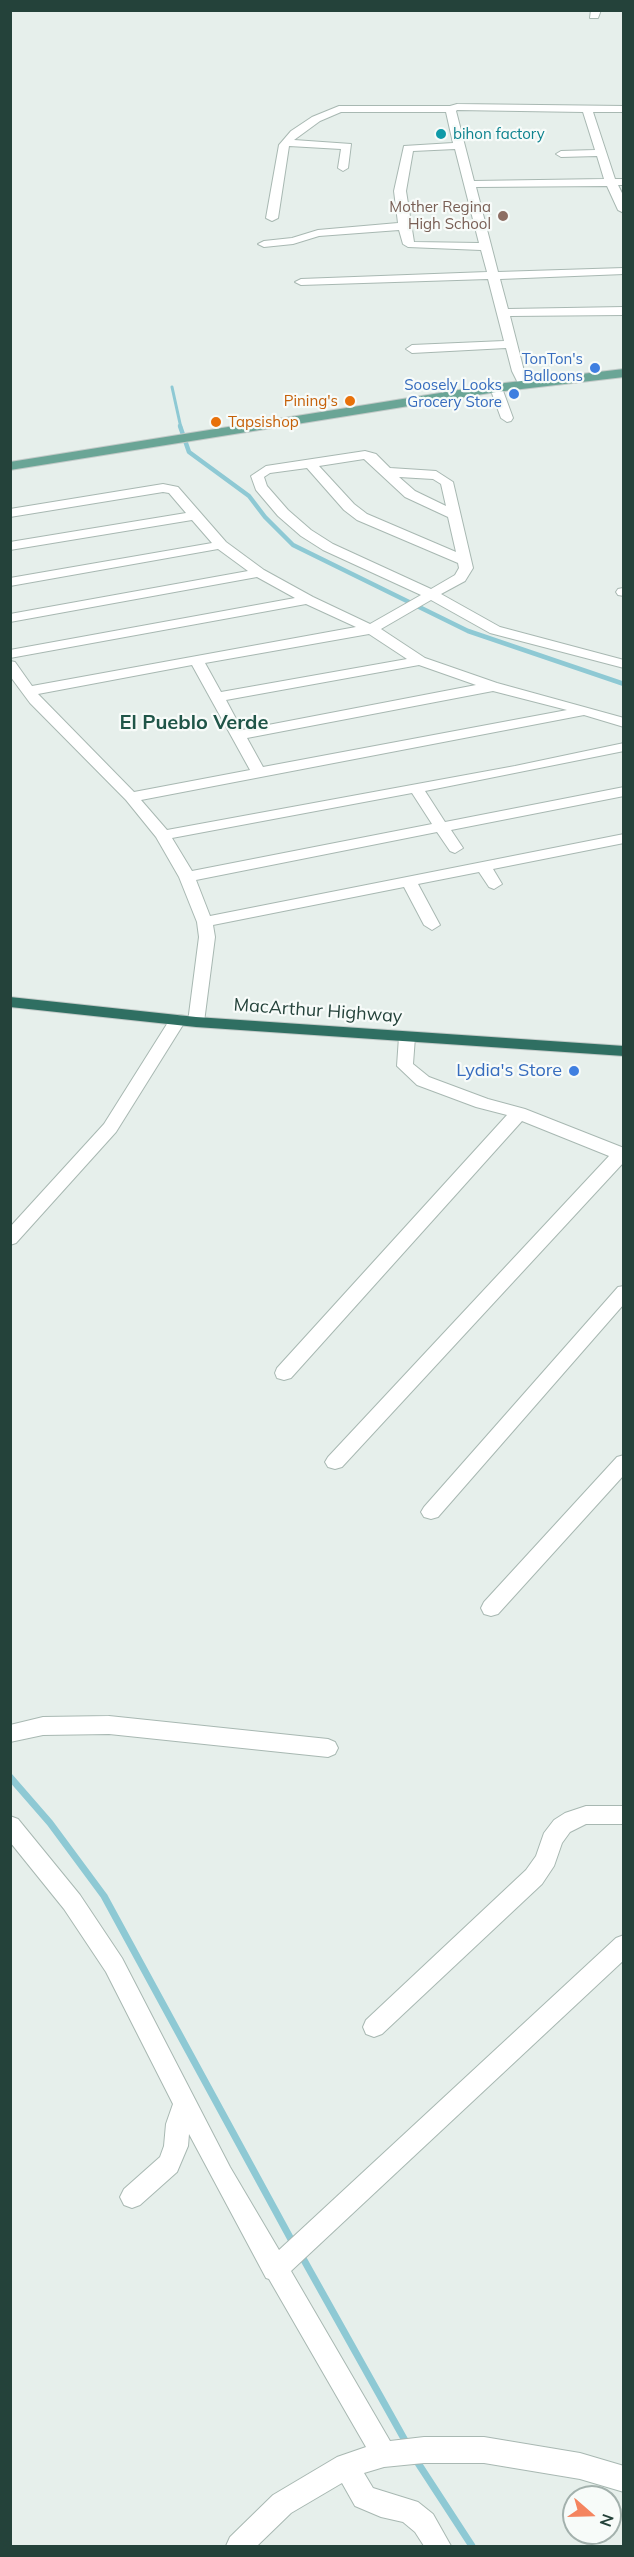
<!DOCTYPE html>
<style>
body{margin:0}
#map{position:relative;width:634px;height:2557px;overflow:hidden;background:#e6efeb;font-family:Mulish,sans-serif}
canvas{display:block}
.frame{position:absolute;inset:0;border:12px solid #24423a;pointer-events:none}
.north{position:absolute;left:562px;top:2485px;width:60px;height:60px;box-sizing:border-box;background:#f7fbf9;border:2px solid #a3b1ad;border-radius:50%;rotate:110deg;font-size:16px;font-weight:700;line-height:24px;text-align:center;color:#24423a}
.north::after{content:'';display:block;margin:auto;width:21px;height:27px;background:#f4845f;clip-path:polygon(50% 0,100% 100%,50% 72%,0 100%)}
</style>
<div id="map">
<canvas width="634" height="2557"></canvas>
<div class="frame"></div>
<div class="north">N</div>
</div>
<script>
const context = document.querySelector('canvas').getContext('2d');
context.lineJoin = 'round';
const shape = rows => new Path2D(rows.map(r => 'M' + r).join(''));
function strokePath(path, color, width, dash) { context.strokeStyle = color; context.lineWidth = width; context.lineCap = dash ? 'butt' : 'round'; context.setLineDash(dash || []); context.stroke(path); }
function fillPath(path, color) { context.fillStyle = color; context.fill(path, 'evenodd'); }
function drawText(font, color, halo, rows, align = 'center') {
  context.font = font + ' Mulish,sans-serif'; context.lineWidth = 4.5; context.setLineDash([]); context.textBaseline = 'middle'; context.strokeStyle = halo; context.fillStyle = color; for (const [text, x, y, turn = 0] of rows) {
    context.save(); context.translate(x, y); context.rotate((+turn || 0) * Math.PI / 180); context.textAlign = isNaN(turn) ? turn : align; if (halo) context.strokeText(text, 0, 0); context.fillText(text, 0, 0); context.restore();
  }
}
const streamFar2 = shape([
 [172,387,181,428]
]);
const streamFar1 = shape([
 [180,426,189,452,249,496,265,517,293,545,468,631,624,684]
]);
const stream = shape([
 [10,1777,50,1823,104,1896,293,2243],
 [300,2253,407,2444],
 [416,2460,472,2546]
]);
const minor = shape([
 [591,10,601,10,598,18,590,18,591,10],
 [457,104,624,106,624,112,593,112,615,179,624,179,624,185,618,185,624,197,624,213,618,210,607,186,476,187,498,272,624,268,624,274,500,279,508,309,624,307,624,315,510,316,524,371,530,384,524,388,520,387,512,371,506,348,412,353,406,349,412,345,504,341,488,279,301,285,295,282,301,279,487,272,481,250,408,247,403,244,399,230,319,236,293,244,264,247,258,244,264,241,292,238,318,230,398,223,394,191,404,146,453,143,446,112,341,112,320,121,294,140,351,144,348,168,343,171,338,168,341,149,289,146,278,218,272,221,266,218,279,145,291,131,312,117,339,106,450,106,457,104],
 [457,110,583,112,595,150,561,151,556,154,561,157,597,156,604,179,474,181,456,111,457,110],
 [455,149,479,243,414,242,406,191,413,151,455,149],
 [496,384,502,388,513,418,511,421,507,422,501,418,490,388,496,384],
 [365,451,376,454,390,468,436,471,453,482,473,568,465,581,441,594,500,627,624,660,624,668,490,633,431,600,381,629,425,658,497,683,624,718,624,727,584,715,141,800,167,830,515,766,624,743,624,751,425,791,445,822,624,787,624,796,451,830,463,848,455,853,450,851,437,832,196,880,210,916,624,834,624,843,493,869,502,884,494,889,489,887,479,872,418,884,440,925,432,930,424,925,404,887,213,925,215,937,204,1022,202,1026,190,1026,188,1022,199,937,197,922,179,877,156,837,126,800,30,703,10,676,10,661,15,662,32,686,356,627,306,604,10,658,10,650,295,598,257,577,10,622,10,614,248,571,218,549,10,586,10,578,212,543,192,520,10,550,10,542,186,513,169,493,163,492,10,517,10,509,163,484,178,487,226,542,264,570,313,597,370,624,421,595,323,550,301,536,278,516,256,490,251,476,266,466,365,451],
 [364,459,405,497,448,517,456,552,367,514,354,504,319,466,364,459],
 [307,468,344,510,357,520,458,563,459,568,455,575,431,589,333,544,311,530,288,510,267,486,264,477,270,473,307,468],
 [399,477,433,479,441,484,446,506,415,491,399,477],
 [369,634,407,659,221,692,205,663,369,634],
 [192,665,250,770,134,792,38,694,192,665],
 [419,665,476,685,242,730,226,700,419,665],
 [493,691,567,710,263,767,247,738,493,691],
 [412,793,432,824,192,871,172,838,412,793],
 [623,588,624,596,618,595,616,592,618,589,623,588],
 [178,1015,184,1016,186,1020,116,1132,16,1243,10,1245,10,1227,104,1124,172,1016,178,1015],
 [407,1032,413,1033,415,1037,413,1064,429,1077,488,1099,525,1109,624,1148,624,1162,342,1467,335,1469,328,1467,325,1462,328,1457,609,1156,522,1121,291,1378,284,1380,277,1378,275,1373,277,1368,507,1115,476,1107,417,1085,397,1066,399,1037,401,1033,407,1032],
 [624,1286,624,1304,438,1517,431,1519,424,1517,421,1512,424,1507,618,1287,624,1286],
 [624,1455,624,1475,498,1614,491,1616,484,1614,481,1608,484,1602,617,1457,624,1455],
 [109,1716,328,1739,335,1742,338,1748,335,1754,328,1757,109,1734,43,1735,10,1742,10,1725,43,1717,109,1716],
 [586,1806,624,1806,624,1824,586,1824,570,1832,562,1843,554,1866,542,1884,382,2034,374,2037,366,2034,363,2027,366,2020,526,1870,536,1856,544,1833,554,1820,565,1813,586,1806],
 [10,1816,18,1819,80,1895,122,1958,230,2167,279,2250,616,1938,624,1935,624,1960,291,2271,390,2441,424,2437,484,2437,580,2453,624,2466,624,2492,580,2479,484,2463,424,2463,384,2467,364,2473,373,2488,418,2502,433,2514,451,2546,424,2546,415,2532,403,2522,381,2517,355,2506,342,2483,291,2513,257,2546,226,2546,230,2537,273,2495,337,2457,366,2447,269,2279,266,2278,189,2134,188,2146,177,2172,140,2205,132,2208,124,2205,120,2197,124,2189,160,2157,164,2146,166,2124,173,2104,106,1972,64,1909,10,1842,10,1816]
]);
const major = shape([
 [624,369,624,377,496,392,10,470,10,462,496,384,624,369]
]);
const highway = shape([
 [10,997,196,1017,624,1046,624,1056,196,1027,10,1007,10,997]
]);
const markers = [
 [441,134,6,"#0f9aa8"],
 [503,216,6,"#8d6e63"],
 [595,368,6,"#3f7fe0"],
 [514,394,6,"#3f7fe0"],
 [350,401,6,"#e8710a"],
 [216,422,6,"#e8710a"],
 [574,1071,6,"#3f7fe0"]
];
const farCulturenames = [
 ["bihon factory",453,134]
];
const farEducationnames = [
 ["Mother Regina",491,207],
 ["High School",491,224]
];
const farShopnames = [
 ["TonTon's",583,359],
 ["Balloons",583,376],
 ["Soosely Looks",502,385],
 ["Grocery Store",502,402]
];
const farFoodnames = [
 ["Pining's",338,401],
 ["Tapsishop",228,422,"left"]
];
const streetNames = [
 ["MacArthur Highway",318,1011,4]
];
const shopNames = [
 ["Lydia's Store",562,1071]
];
const neighbourhoodNames = [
 ["El Pueblo Verde",194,723]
];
strokePath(streamFar2, '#8ec9d4', 3);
strokePath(streamFar1, '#8ec9d4', 4.5);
strokePath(stream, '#8ec9d4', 7);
strokePath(minor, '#a8b8b2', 2);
strokePath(major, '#c2cac8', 2);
strokePath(highway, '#c2cac8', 2);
fillPath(minor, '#fff');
fillPath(major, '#6aa596');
fillPath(highway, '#2f6f62');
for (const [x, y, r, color] of markers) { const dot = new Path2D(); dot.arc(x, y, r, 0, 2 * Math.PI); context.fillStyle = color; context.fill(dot); strokePath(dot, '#f7fbf9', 2); }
drawText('15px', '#0d838f', '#f7fbf9', farCulturenames, 'left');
drawText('15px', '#785e54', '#f7fbf9', farEducationnames, 'right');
drawText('15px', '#366cbe', '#f7fbf9', farShopnames, 'right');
drawText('15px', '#c56008', '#f7fbf9', farFoodnames, 'right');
drawText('18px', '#24423a', '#f7fbf9', streetNames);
drawText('18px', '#366cbe', '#f7fbf9', shopNames, 'right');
drawText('bold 20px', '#1f5548', '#f7fbf9', neighbourhoodNames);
</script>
